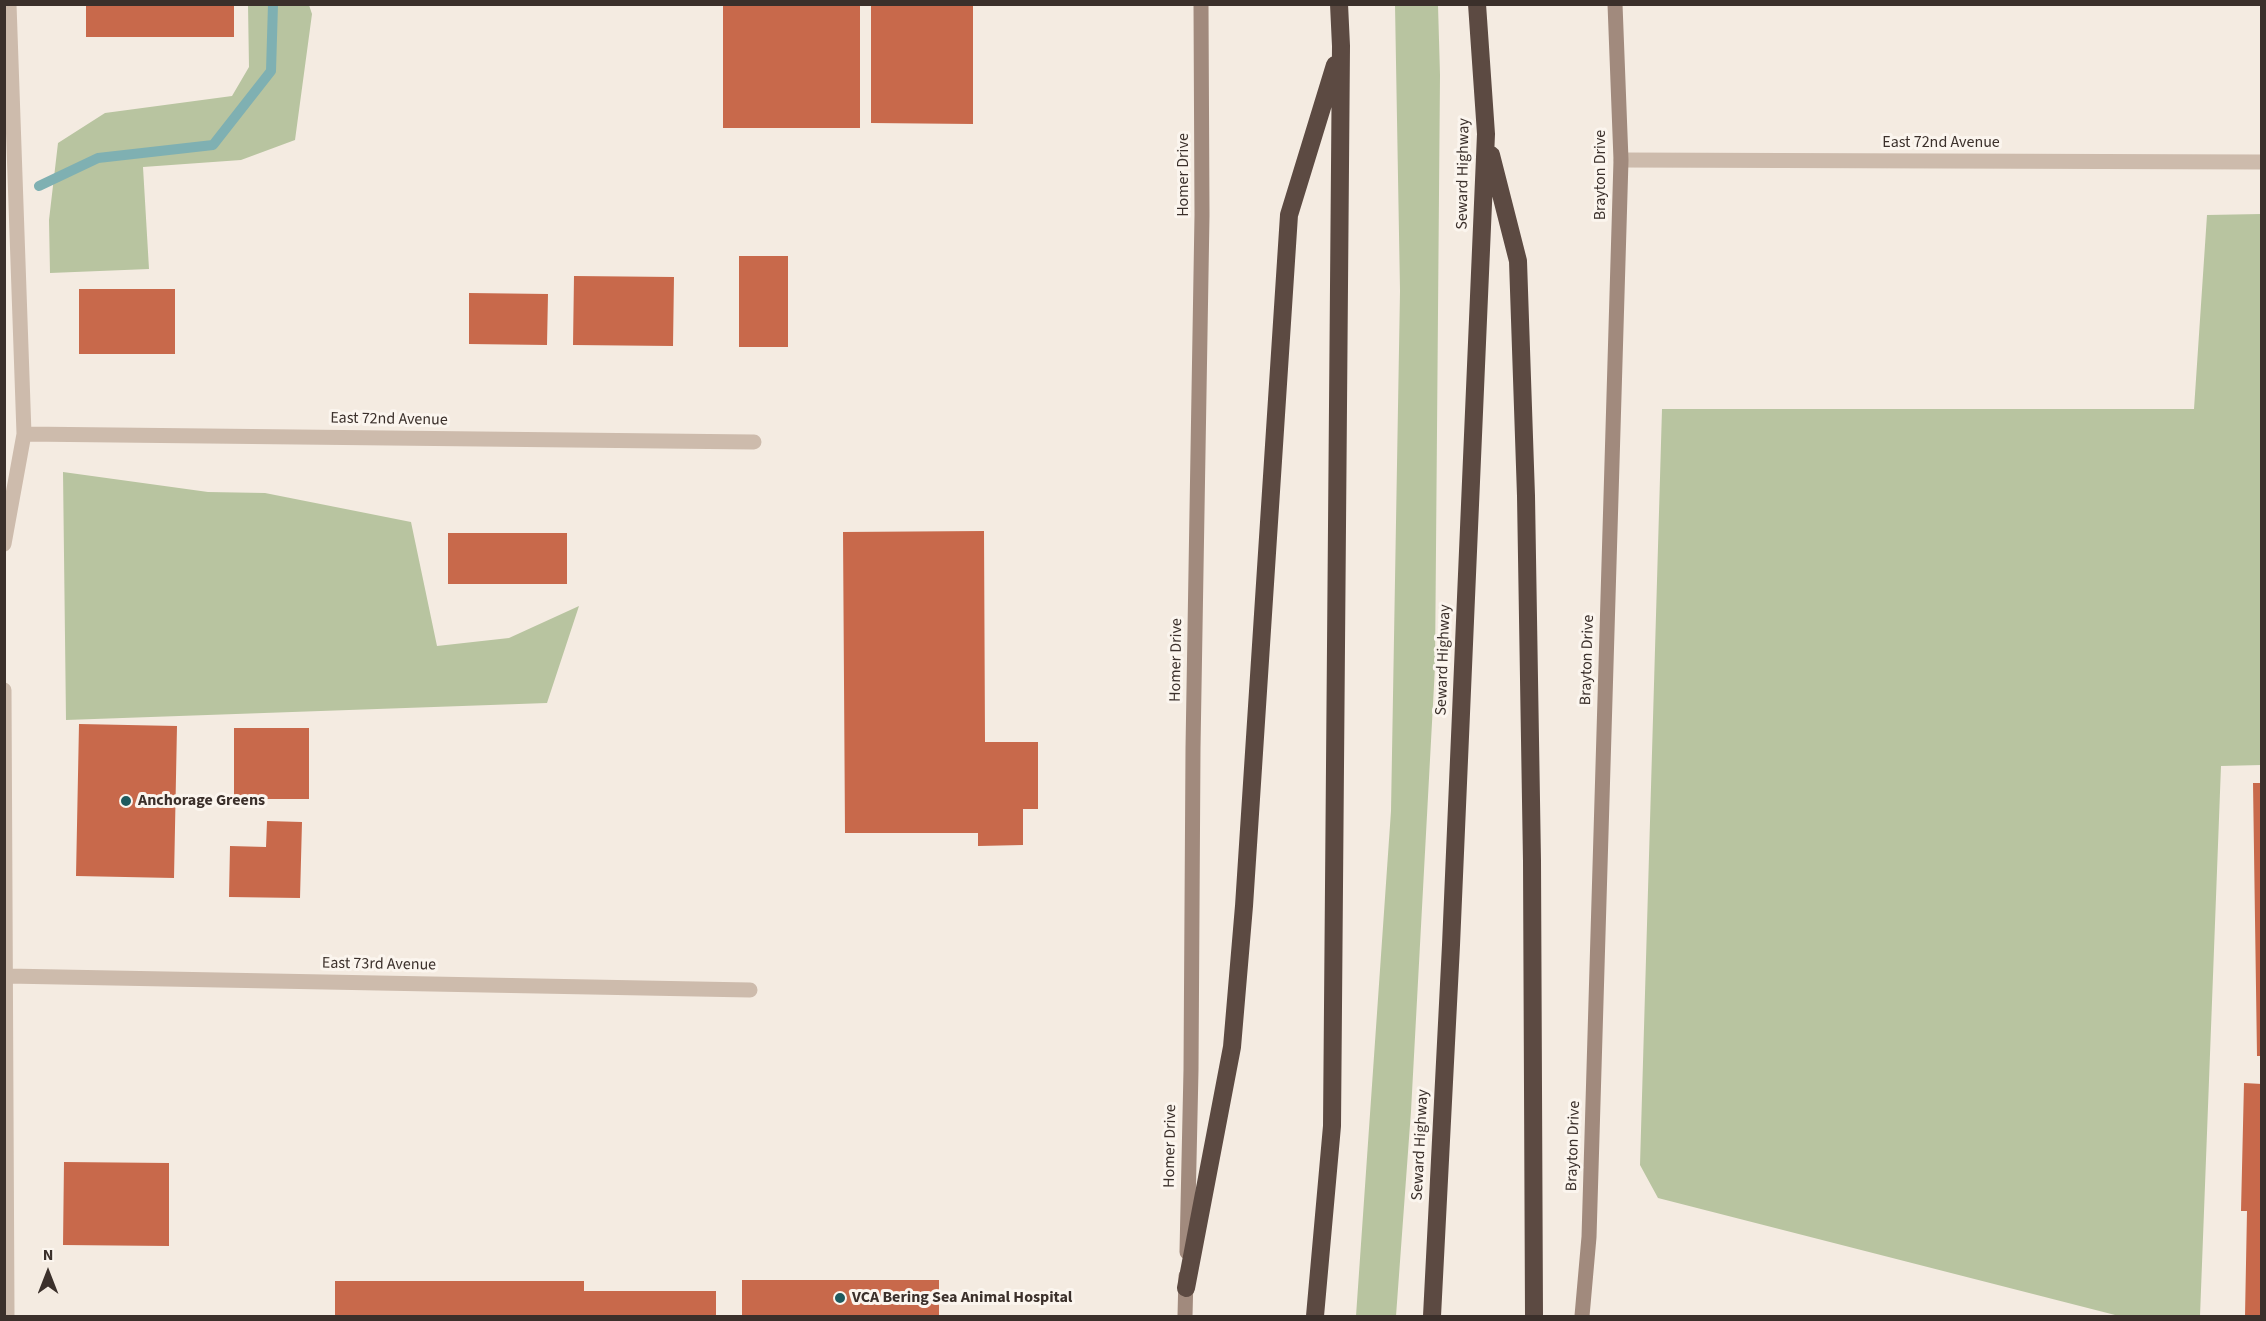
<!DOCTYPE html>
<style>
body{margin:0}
#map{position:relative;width:2266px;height:1321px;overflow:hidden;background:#f4ebe1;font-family:"Source Sans 3",sans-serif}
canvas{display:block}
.frame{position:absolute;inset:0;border:6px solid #3b302b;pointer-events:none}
.north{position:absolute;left:18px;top:1243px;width:60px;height:60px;-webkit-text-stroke:4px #fbf5ee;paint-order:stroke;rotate:0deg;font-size:16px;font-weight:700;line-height:24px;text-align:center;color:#3b302b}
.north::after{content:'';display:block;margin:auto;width:21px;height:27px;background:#3b302b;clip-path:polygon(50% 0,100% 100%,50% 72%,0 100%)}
</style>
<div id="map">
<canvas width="2266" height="1321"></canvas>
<div class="frame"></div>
<div class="north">N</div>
</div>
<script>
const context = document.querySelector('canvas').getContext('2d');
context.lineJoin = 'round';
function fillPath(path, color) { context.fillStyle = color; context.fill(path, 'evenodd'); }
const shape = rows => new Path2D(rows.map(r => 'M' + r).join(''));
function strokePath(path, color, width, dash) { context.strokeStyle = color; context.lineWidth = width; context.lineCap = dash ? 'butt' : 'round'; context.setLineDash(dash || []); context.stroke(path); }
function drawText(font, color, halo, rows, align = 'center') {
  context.font = font + ' "Source Sans 3",sans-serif'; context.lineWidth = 6; context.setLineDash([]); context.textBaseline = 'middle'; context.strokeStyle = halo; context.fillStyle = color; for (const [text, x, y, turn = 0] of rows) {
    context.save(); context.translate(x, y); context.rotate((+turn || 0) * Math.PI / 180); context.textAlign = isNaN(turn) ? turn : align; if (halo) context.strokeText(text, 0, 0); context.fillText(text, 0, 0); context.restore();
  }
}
const green = shape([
 [248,5,309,5,312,14,295,140,241,160,143,167,149,269,50,273,49,220,58,143,105,113,232,96,249,67],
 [1395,5,1438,5,1440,75,1435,667,1411,1111,1396,1316,1356,1316,1391,811,1400,291],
 [2261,214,2261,765,2221,766,2200,1316,2119,1316,1658,1198,1640,1165,1662,409,2194,409,2207,215],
 [63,472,208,492,265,493,411,522,437,646,509,638,579,606,547,703,66,720]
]);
const stream = shape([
 [39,186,98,158,213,145,271,71,273,4]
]);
const building = shape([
 [86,4,234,4,234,37,86,37],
 [723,4,860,4,860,128,723,128],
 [871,4,973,4,973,124,871,123],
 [739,256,788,256,788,347,739,347],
 [574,276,674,277,673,346,573,345],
 [79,289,175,289,175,354,79,354],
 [469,293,548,294,547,345,469,344],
 [984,531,985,742,1038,742,1038,809,1023,809,1023,845,978,846,978,833,845,833,843,532],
 [448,533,567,533,567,584,448,584],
 [79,724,177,726,174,878,76,876],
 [234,728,309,728,309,799,234,799],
 [2253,783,2262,783,2262,1056,2257,1056],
 [267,821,302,822,300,898,229,897,230,846,266,847],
 [2244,1083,2262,1084,2262,1316,2245,1316,2247,1211,2241,1211],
 [64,1162,169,1163,169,1246,63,1245],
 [742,1280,939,1280,939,1316,742,1316],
 [335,1281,584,1281,584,1291,716,1291,716,1316,335,1316]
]);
const street = shape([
 [1621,160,2262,162],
 [24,434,754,442],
 [4,544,24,434,9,4],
 [4,690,7,1316],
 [7,976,750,990]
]);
const secondary = shape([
 [1187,1252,1191,1070,1193,748,1202,215,1201,4],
 [1185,1316,1186,1276],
 [1582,1316,1589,1237,1621,160,1615,4]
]);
const highway = shape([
 [1491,155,1518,261,1526,496,1532,861,1534,1316],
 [1186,1288,1232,1047,1244,906,1289,215,1335,65],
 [1315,1316,1332,1126,1341,46,1339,4],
 [1432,1316,1451,945,1486,134,1477,4]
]);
const markers = [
 [126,801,6,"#1f5a5e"],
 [840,1298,6,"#1f5a5e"]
];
const streetNames = [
 ["East 72nd Avenue",1941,143],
 ["Seward Highway",1464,174,-89],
 ["Homer Drive",1184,175,-90],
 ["Brayton Drive",1601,175,-90],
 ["East 72nd Avenue",389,420,1],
 ["Homer Drive",1177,660,-89],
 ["Seward Highway",1444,660,-88],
 ["Brayton Drive",1588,660,-88],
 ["East 73rd Avenue",379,965,1],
 ["Seward Highway",1421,1145,-87],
 ["Homer Drive",1171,1146,-89],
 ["Brayton Drive",1574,1146,-88]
];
const poiNames = [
 ["Anchorage Greens",138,801],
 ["VCA Bering Sea Animal Hospital",852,1298]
];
fillPath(green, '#b8c4a0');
strokePath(stream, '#7fb0b2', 10);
fillPath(building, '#c8694b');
strokePath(street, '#cdbbac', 15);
strokePath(secondary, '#a18a7d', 15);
strokePath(highway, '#5c4a42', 18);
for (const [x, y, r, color] of markers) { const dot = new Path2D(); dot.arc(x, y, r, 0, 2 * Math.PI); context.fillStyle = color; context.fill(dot); strokePath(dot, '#fbf5ee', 2); }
drawText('16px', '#3b302b', '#fbf5ee', streetNames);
drawText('bold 16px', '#3b302b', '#fbf5ee', poiNames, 'left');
</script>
